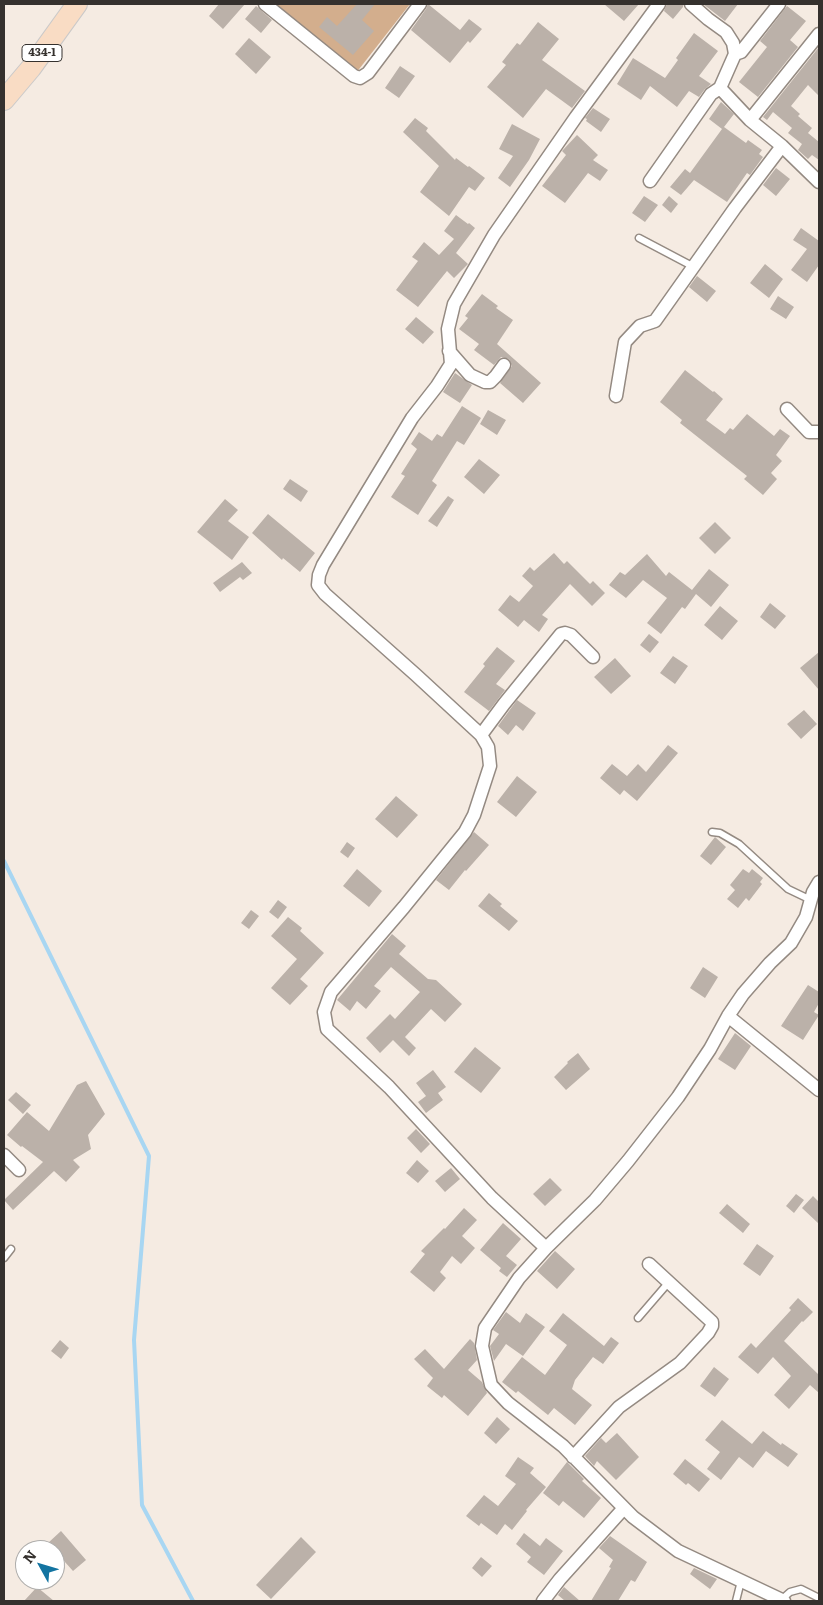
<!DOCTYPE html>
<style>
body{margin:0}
#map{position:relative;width:823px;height:1605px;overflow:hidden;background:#f5ebe2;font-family:Literata,serif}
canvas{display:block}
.frame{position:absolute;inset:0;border:5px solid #35312e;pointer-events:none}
.north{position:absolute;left:15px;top:1540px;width:50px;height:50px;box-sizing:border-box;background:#fff;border:1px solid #aeadab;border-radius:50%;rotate:309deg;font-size:14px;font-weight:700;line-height:20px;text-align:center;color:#35312e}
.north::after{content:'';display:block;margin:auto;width:18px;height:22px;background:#1374a1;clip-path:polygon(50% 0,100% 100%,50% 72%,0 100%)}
</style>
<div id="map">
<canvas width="823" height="1605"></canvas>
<div class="frame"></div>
<div class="north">N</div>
</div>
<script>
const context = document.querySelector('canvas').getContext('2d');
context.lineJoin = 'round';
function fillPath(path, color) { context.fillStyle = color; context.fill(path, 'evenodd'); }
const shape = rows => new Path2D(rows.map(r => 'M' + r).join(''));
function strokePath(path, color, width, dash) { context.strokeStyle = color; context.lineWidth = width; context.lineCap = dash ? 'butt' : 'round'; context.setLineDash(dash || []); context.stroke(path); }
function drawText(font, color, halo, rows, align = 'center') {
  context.font = font + ' Literata,serif'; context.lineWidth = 4.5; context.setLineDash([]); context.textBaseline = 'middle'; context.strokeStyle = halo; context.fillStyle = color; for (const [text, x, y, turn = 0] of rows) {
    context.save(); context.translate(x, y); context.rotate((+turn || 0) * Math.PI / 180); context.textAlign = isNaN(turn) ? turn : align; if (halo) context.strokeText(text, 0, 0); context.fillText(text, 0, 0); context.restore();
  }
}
const forest = shape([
 [273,4,410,4,356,73]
]);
const stream = shape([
 [4,861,149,1156,134,1340,142,1505,193,1601]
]);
const building = shape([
 [219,4,245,4,223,29,209,16],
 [357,4,375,4,362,20,374,31,353,55,319,27,327,17,337,26],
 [428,4,460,30,469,19,482,29,470,43,468,41,450,63,411,30,426,9],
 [604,4,639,4,624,21],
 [667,4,683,4,683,7,673,19,664,11],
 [703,4,738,4,725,21],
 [256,6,272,20,261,33,245,19],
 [787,6,806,21,790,40,798,47,758,97,739,82,767,47,760,41],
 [538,22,559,39,542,60,585,91,572,108,546,89,523,118,487,87,506,65,502,62,517,43,520,45],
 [694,33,718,51,699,76,711,84,705,89,699,97,689,91,677,107,650,86,641,100,617,84,633,58,665,78,678,60,676,58],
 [249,38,271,57,256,74,235,54],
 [819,47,819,96,808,85,791,106,800,114,798,116,812,128,808,133,819,142,819,160,812,155,808,159,798,150,802,144,788,133,792,128,773,112,767,120,763,117],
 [400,66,415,76,399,98,385,88],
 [721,102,734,114,724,127,746,143,748,140,762,150,759,154,763,157,750,175,747,173,727,202,694,180,681,195,670,187,685,169,690,173,722,129,709,119],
 [593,108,610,119,601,132,586,121,587,119,585,118],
 [415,118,428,128,426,131,455,160,456,158,468,167,469,166,485,178,475,191,469,187,449,216,420,192,439,166,403,132],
 [512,124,540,139,529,160,510,187,498,178,513,156,499,149],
 [577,135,598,155,593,160,608,170,600,181,588,173,565,203,542,186,566,155,562,151],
 [776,168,790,179,776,196,763,185],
 [644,196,658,205,645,222,632,213],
 [669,196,678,204,671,213,662,205],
 [456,215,468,224,469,223,475,228,456,253,468,264,454,278,447,271,418,307,396,290,418,261,412,257,424,242,439,255,454,239,444,231],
 [801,228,819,241,819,265,807,282,791,270,807,249,793,240],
 [765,264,783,279,769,298,750,283],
 [697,276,716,291,707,302,689,287],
 [482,294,498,306,496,308,513,320,497,344,541,383,523,403,500,383,512,366,509,359,501,357,494,365,474,350,479,344,459,329,468,318,465,316],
 [778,296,794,307,786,319,770,309],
 [416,317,434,332,423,344,405,329],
 [685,370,713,392,714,391,723,399,706,420,725,434,730,428,733,430,747,414,774,436,780,429,790,436,776,455,782,461,771,473,777,479,763,495,744,479,747,476,680,423,682,420,660,402],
 [455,373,472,385,460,403,443,392],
 [462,406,481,418,464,445,457,441,432,481,437,485,418,515,391,497,405,476,401,474,417,449,411,444,419,432,432,441,437,434,442,437],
 [488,410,506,420,497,435,480,424],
 [479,459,500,475,484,494,464,477],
 [290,479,308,491,301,502,283,489],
 [448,496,454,500,437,527,428,521],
 [225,499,238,510,228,521,249,537,232,560,197,532],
 [268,514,315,553,300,572,283,558,282,560,252,533],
 [715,522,731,538,715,554,699,538],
 [554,553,564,564,567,561,590,584,593,581,605,593,592,606,570,584,542,615,548,619,539,632,524,620,518,627,498,610,510,595,519,602,533,586,522,576,530,567,534,571],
 [647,554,666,576,669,572,692,590,709,569,729,585,711,607,696,594,685,609,682,607,661,634,647,623,667,598,643,580,626,598,609,585,620,572,625,575],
 [242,562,252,573,243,580,240,577,220,592,213,583],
 [770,603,786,616,775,629,760,617],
 [720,606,738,621,722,640,704,625],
 [649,634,659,642,650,653,640,645],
 [497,647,515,661,496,684,505,690,489,711,464,692,485,666,483,664],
 [819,652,819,690,800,668],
 [673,656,688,666,675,684,660,673],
 [615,658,631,676,611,694,594,677],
 [517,700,536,713,523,731,516,725,508,735,498,726],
 [804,710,817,724,801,739,787,724],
 [668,745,678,753,637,801,624,790,620,795,600,778,612,764,627,776,638,764,646,772],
 [517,776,537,792,516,817,497,802],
 [396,796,418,815,397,838,375,819],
 [474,832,489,845,466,871,465,870,449,890,436,880],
 [715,837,726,847,711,865,700,856],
 [347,842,355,848,348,858,340,852],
 [357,869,382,891,369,907,343,886],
 [743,869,749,873,752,869,763,878,760,882,762,884,749,901,746,898,738,908,727,899,735,890,730,885],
 [489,893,502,904,500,906,518,921,509,931,478,906],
 [278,900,287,907,278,919,269,912],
 [251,910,259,916,249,929,241,923],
 [288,917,302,928,300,931,324,953,300,979,308,986,290,1005,271,988,297,959,271,936],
 [392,934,406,946,399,954,428,979,436,980,462,1004,445,1022,431,1009,405,1037,416,1048,409,1056,393,1040,380,1053,366,1038,390,1014,395,1019,420,992,391,967,374,986,381,991,366,1009,357,1001,350,1011,337,1000],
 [703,967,718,977,705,998,690,988],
 [808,985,819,992,819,1003,814,1012,819,1015,803,1040,781,1026],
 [735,1033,751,1046,735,1070,718,1059],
 [475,1047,501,1068,481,1093,454,1072],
 [578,1053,590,1069,566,1090,554,1077,568,1063,567,1062],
 [433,1070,446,1087,438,1093,443,1100,426,1113,418,1102,426,1096,416,1083],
 [86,1081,105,1114,88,1135,91,1149,73,1160,80,1167,66,1182,54,1171,13,1210,4,1200,43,1162,22,1146,21,1147,7,1135,27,1112,49,1131,77,1085],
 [16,1092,31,1105,23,1114,8,1100],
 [416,1129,430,1144,421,1153,407,1138],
 [417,1160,429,1171,418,1183,406,1173],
 [451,1168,460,1179,445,1192,435,1181],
 [550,1178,562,1190,545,1206,533,1194],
 [796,1194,804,1200,794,1213,786,1206],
 [813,1196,819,1202,819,1224,802,1208],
 [727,1204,750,1224,743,1233,719,1213],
 [464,1208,477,1220,462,1236,475,1248,461,1264,452,1256,440,1272,446,1278,434,1292,410,1272,425,1254,421,1251,444,1228,445,1229],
 [503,1223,521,1239,506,1256,517,1265,507,1277,499,1271,501,1268,480,1250],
 [757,1244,774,1256,760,1276,743,1264],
 [555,1251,575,1269,557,1289,537,1271],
 [798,1298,813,1312,803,1322,802,1321,784,1341,819,1375,819,1393,810,1385,789,1409,774,1395,791,1376,773,1357,758,1374,738,1357,751,1343,756,1348,791,1310,789,1308],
 [506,1312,520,1323,526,1313,545,1327,523,1356,506,1344,494,1361,490,1346,499,1334,493,1330],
 [563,1313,604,1346,611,1337,619,1343,603,1364,593,1357,575,1380,572,1389,592,1405,575,1425,554,1408,548,1415,518,1391,516,1393,502,1382,522,1357,545,1375,567,1345,549,1331],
 [470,1339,474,1343,477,1360,468,1370,482,1382,487,1393,468,1416,444,1395,442,1398,427,1386,433,1378,414,1359,425,1349,444,1369],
 [60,1340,69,1348,61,1359,51,1351],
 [714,1367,729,1379,715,1397,700,1386],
 [497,1417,510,1429,496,1444,484,1433],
 [722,1420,752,1444,763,1431,781,1445,782,1443,798,1454,788,1467,766,1451,753,1468,739,1457,721,1480,707,1469,720,1452,705,1440],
 [617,1433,639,1457,616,1480,597,1461,594,1466,585,1456,601,1438,606,1443],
 [518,1457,534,1468,530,1473,546,1487,526,1510,527,1511,512,1530,505,1524,497,1535,481,1523,479,1526,466,1516,484,1495,498,1506,516,1484,505,1476],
 [685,1459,710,1479,699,1492,688,1483,686,1485,673,1474],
 [567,1462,584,1479,582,1481,601,1498,584,1518,563,1501,559,1506,543,1493],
 [61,1531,86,1560,73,1571,48,1543],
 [524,1533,540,1546,546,1538,563,1551,544,1575,527,1562,531,1557,516,1544],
 [610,1536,647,1562,635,1582,631,1580,618,1601,591,1601,611,1568,609,1567,613,1560,599,1548],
 [301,1537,316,1552,271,1599,256,1585],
 [481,1557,492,1566,482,1577,472,1568],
 [694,1568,717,1579,710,1589,690,1574],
 [37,1587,54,1601,24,1601],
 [564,1587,580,1601,565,1601,558,1595]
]);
const lane = shape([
 [639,238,694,267],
 [712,832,720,833,739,844,788,889,811,900],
 [4,1258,11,1249],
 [638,1318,669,1282],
 [781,1600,790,1592,801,1589,817,1597],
 [736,1601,741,1581]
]);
const street = shape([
 [265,4,354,76,360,78,368,73,420,4],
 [659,4,576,117,494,235,454,304,448,329,451,364,437,386,412,418,323,565,319,575,318,585,325,594,416,675,481,735,488,747,490,766,474,815,465,832,404,907,331,992,324,1012,327,1029,389,1087,492,1198,546,1248,519,1278,485,1328,482,1346,491,1385,508,1403,563,1446,633,1517,678,1551,784,1601],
 [691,4,708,19,726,32,733,43,735,54,720,88,750,120,782,146,819,182],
 [735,54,741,52,779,4],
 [750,120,819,34],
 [650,181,711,94,720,88],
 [449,351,470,375,485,382,490,382,496,376,504,365],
 [616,396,625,342,640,326,655,321,735,208,782,146],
 [787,409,809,432,819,432],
 [481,735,504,704,561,634,565,633,571,635,593,657],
 [728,1016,819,1090],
 [4,1155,19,1170],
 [546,1248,595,1200,628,1161,678,1097,710,1049,728,1016,743,994,770,963,791,943,806,917,813,892,819,882],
 [573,1457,619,1407,680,1363,708,1333,712,1326,712,1322,649,1264],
 [543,1601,560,1579,624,1508]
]);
const primary = shape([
 [4,100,31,68,77,4]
]);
const shields = [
 [42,53,40]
];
const shieldNames = [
 ["434-1",42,53]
];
fillPath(forest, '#d3ae8d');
strokePath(stream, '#a8d6f2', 4);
fillPath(building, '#bbb1a9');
strokePath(lane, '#948a82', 9);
strokePath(street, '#948a82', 15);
strokePath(primary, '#cac9c9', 22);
strokePath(lane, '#fff', 6);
strokePath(street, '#fff', 12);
strokePath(primary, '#f9dcc4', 20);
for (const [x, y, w] of shields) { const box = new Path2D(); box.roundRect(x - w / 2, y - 8.5, w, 17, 4); context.fillStyle = '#fff'; context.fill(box); strokePath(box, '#35312e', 1); }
drawText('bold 11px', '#35312e', null, shieldNames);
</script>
